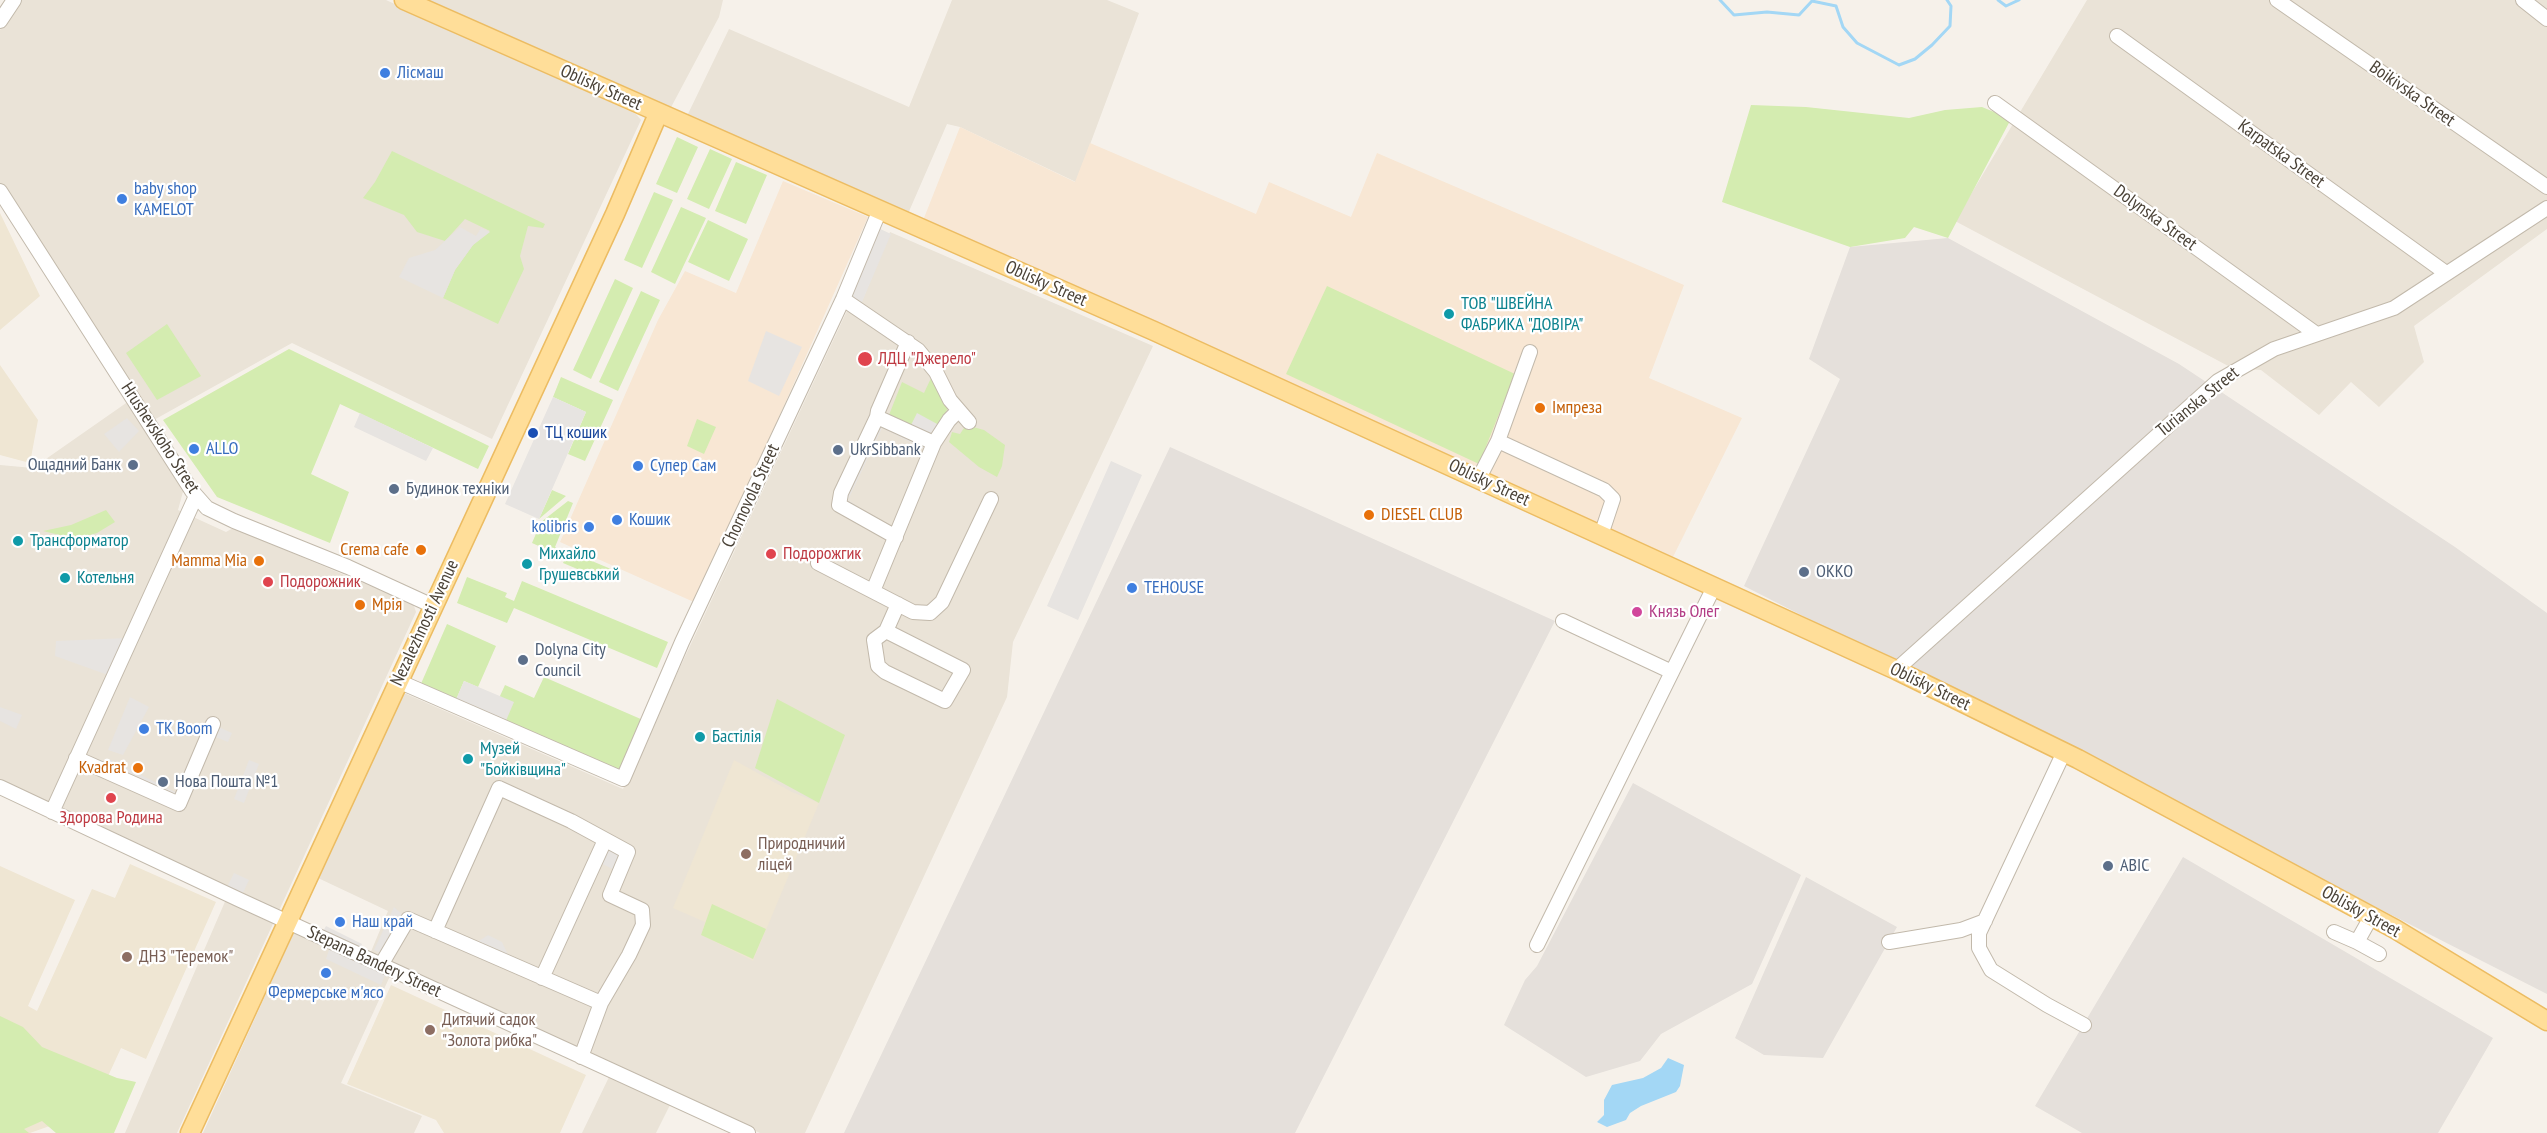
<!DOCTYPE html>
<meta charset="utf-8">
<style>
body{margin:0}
canvas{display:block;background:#f6f1ea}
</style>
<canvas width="2547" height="1133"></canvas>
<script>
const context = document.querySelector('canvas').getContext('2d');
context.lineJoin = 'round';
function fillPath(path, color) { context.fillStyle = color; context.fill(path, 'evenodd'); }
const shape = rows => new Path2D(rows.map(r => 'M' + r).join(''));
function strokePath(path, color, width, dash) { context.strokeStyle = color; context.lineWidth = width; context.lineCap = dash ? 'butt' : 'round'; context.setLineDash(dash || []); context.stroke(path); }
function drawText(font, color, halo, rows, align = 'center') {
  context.font = font + ' "PT Sans Narrow",sans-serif'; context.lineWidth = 4.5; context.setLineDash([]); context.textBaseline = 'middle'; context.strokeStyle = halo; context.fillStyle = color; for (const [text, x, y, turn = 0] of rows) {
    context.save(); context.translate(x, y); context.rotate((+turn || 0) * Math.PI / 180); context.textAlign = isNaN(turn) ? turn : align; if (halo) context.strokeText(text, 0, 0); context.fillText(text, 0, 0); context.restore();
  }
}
const residential = shape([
 [21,0,386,0,636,114,641,120,492,439,292,343,152,421,0,185,0,30],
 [418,0,723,0,719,17,668,113],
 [952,0,1107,0,1139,13,1076,182,960,127,947,124,907,216,686,118,729,29,909,107],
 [2087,0,2547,0,2547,229,2414,326,2424,362,2379,407,2351,382,2319,415,2261,370,2232,368,1955,221],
 [890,232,1153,346,1013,642,1007,697,805,1133,760,1133,370,954,388,911,318,878,404,693,623,789,853,298,862,301],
 [129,401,184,488,178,510,226,532,233,528,406,601,414,606,416,612,177,1133,125,1133,227,897,0,785,0,465,33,468],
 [294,932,390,976,341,1083,422,1116,414,1133,203,1133],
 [609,1077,670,1105,656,1133,582,1133]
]);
const commercial = shape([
 [960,127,1075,182,1090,143,1256,214,1269,182,1351,217,1377,153,1684,285,1649,378,1742,418,1672,559,922,223],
 [783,181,868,217,696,603,560,542,658,320,685,271,736,293]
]);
const industrial = shape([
 [1948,238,2179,364,2455,547,2547,613,2547,994,1744,586,1840,379,1809,359,1850,247],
 [1170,447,1555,621,1295,1133,844,1133],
 [1633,783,1801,875,1752,984,1661,1034,1640,1061,1586,1077,1504,1025,1525,980,1537,966],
 [2183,857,2493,1038,2438,1133,2082,1133,2035,1106],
 [1806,877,1897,927,1823,1058,1764,1055,1735,1038]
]);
const education = shape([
 [0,213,40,296,0,330],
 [0,365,38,420,30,463,0,455],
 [734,760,792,792,819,803,753,961,701,935,705,922,673,908],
 [130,864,216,902,146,1059,121,1048,92,1111,30,1133,0,1133,0,866,75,900,28,1006,37,1011,92,889,115,898],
 [391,985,586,1075,560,1133,444,1133,436,1120,347,1084]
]);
const green = shape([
 [1751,105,1806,107,1909,118,1945,110,1982,107,2011,119,1948,238,1914,227,1905,238,1850,247,1722,202],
 [677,137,698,147,677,193,656,184],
 [710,149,732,159,709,209,687,199],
 [392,151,545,224,543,228,528,226,520,256,524,269,498,324,443,298,455,270,473,245,490,231,465,219,445,241,417,232,404,215,363,198,375,182],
 [736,162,767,175,746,224,715,211],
 [654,192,673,200,642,268,624,260],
 [681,207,706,218,675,284,651,272],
 [708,220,748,239,729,281,688,262],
 [615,279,633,288,591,379,573,370],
 [1327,286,1515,374,1479,464,1286,374],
 [641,291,660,300,618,391,599,382],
 [167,324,201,376,157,400,126,353],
 [289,349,489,446,478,469,340,404,311,474,349,492,330,543,217,497,163,420],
 [932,376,948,408,939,425,910,427,889,415,902,382,924,393],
 [561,377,613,400,585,461,568,454,586,412,553,397],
 [697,419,716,427,704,454,687,446],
 [966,425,984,430,1005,445,1002,466,997,477,979,467,949,442,952,432,960,434],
 [552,490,566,496,539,519],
 [568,501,573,503,555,547,560,550,556,559,551,557,552,552,532,543,541,522],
 [106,510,115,522,97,533,76,539,43,531,71,525],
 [568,551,611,569,606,581,563,563],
 [467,577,507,593,505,597,514,601,522,581,668,642,657,668,514,608,507,623,457,603],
 [447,624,496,646,478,687,464,681,455,702,420,686],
 [544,677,643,720,620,773,505,723,500,696,505,685,534,698],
 [777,699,845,735,819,803,755,768],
 [712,904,766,929,753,959,701,935],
 [0,1016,23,1027,42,1047,117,1078,136,1082,114,1133,56,1133,42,1121,24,1129,29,1133,0,1133]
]);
const parking = shape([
 [460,227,476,236,481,228,490,232,473,245,455,270,443,298,399,277,409,258,435,250],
 [876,227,891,234,862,302,847,295],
 [766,331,802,347,779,396,748,381],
 [553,397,586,412,539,519,505,504],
 [360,413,433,448,426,461,354,427],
 [917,413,939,425,933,438,910,427],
 [127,418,139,431,119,452,104,434],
 [878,420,928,446,898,532,839,505],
 [882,428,926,450,892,529,848,500],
 [1111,461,1142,475,1078,620,1047,606],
 [126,638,108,675,55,656,56,641],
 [464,681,514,702,505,723,455,702],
 [130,697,149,707,123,755,108,750],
 [0,707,22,715,16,729,0,721],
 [207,722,232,733,228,742,203,732],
 [109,759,179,794,173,809,101,776],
 [249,760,259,764,244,803,234,799],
 [606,843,625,853,617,871,598,862],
 [234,873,249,880,242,895,227,887],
 [394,907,402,914,384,955,374,950],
 [326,926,362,944,359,953,321,935],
 [488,935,502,942,510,959,474,944],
 [330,947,386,973,381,985,326,959]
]);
const water = shape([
 [1668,1058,1684,1065,1680,1086,1676,1092,1641,1106,1630,1113,1626,1120,1607,1127,1597,1122,1604,1115,1604,1100,1612,1085,1643,1078,1661,1068]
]);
const stream = shape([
 [1720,0,1734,15,1767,12,1799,15,1812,1,1836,6,1843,27,1857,43,1899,65,1915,59,1932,45,1950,26,1951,6,1947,0],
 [1998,0,2006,6,2019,0]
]);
const minor = shape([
 [2277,0,2547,187],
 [2523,0,2547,19],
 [0,21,14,0],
 [2117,36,2446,273],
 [1995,103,2315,333],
 [0,191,192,491,207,508,234,521,348,567,433,606],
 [843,299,918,350,936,372,950,400,969,422],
 [1498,441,1604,490,1613,499,1601,535],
 [934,443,949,420,958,411],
 [1479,478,1498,441,1530,352],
 [896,537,839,505,841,493,877,417,878,411,908,342],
 [818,563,913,612,930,613,942,602,991,499],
 [873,591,934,443,877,417],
 [1563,621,1672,672],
 [886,631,874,640,878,666,885,672,945,701,963,670,886,631,898,604],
 [1896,670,2218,381,2274,349,2394,308,2547,208],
 [398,681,623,779,682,642,843,299,879,212],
 [2064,752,1979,933,1979,948,1991,970,2047,1005,2084,1025],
 [76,758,179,804,213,724],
 [0,787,240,900,748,1133],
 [52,812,196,496],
 [2371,917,2357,942,2379,954],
 [435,931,499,788,571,821,628,852,610,895,642,910,643,925,629,955,601,1003],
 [2334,932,2357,942],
 [1889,942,1961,930,1985,921],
 [1537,945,1714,587],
 [381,965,408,919,601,1003,581,1057],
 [542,978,605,840]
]);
const major = shape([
 [404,0,1154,331,1896,670,2078,759,2395,929,2547,1021],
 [190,1133,615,214,658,114]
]);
const markers = [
 [385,73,6,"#3f7fe0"],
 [122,199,6,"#3f7fe0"],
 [1449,314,6,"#0f9aa8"],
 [865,359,8,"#e0444e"],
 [1540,408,6,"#e8710a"],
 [533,433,6,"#1a4fb4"],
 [194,449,6,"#3f7fe0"],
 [838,450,6,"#5c6f8a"],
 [133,465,6,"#5c6f8a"],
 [638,466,6,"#3f7fe0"],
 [394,489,6,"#5c6f8a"],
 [1369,515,6,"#e8710a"],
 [617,520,6,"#3f7fe0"],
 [589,527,6,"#3f7fe0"],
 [18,541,6,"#0f9aa8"],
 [421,550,6,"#e8710a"],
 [771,554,6,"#e0444e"],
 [259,561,6,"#e8710a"],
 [527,564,6,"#0f9aa8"],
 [1804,572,6,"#5c6f8a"],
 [65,578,6,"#0f9aa8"],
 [268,582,6,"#e0444e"],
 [1132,588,6,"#3f7fe0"],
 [360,605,6,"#e8710a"],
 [1637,612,6,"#d1479c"],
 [523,660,6,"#5c6f8a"],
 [144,729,6,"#3f7fe0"],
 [700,737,6,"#0f9aa8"],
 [468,759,6,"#0f9aa8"],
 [138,768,6,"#e8710a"],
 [163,782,6,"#5c6f8a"],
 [111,798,6,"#e0444e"],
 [746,854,6,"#8d6e63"],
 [2108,866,6,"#5c6f8a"],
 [340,922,6,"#3f7fe0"],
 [127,957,6,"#8d6e63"],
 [326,973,6,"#3f7fe0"],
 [430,1030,6,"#8d6e63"]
];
const shopNames = [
 ["Лісмаш",397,73],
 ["baby shop",134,189],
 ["KAMELOT",134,210],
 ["ALLO",206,449],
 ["Супер Сам",650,466],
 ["Кошик",629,520],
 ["kolibris",577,527,"right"],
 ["TEHOUSE",1144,588],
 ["TK Boom",156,729],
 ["Наш край",352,922],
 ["Фермерське м'ясо",326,993,"center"]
];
const streetNames = [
 ["Oblisky Street",601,88,24],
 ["Boikivska Street",2412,94,35],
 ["Karpatska Street",2281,154,36],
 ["Dolynska Street",2155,218,36],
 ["Oblisky Street",1046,284,24],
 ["Turianska Street",2198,402,-39],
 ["Hrushevskoho Street",160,438,57],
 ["Oblisky Street",1489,483,25],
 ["Chornovola Street",751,496,-65],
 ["Nezalezhnosti Avenue",425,623,-65],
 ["Oblisky Street",1930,687,26],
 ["Oblisky Street",2361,912,29],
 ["Stepana Bandery Street",374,962,25]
];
const cultureNames = [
 ["ТОВ \"ШВЕЙНА",1461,304],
 ["ФАБРИКА \"ДОВІРА\"",1461,325],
 ["Трансформатор",30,541],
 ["Михайло",539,554],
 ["Грушевський",539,575],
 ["Котельня",77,578],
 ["Бастілія",712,737],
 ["Музей",480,749],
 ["\"Бойківщина\"",480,770]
];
const healthNames = [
 ["ЛДЦ \"Джерело\"",878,359],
 ["Подорожгик",783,554],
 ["Подорожник",280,582],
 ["Здорова Родина",111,818,"center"]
];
const foodNames = [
 ["Імпреза",1552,408],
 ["DIESEL CLUB",1381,515],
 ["Crema cafe",409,550,"right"],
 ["Mamma Mia",247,561,"right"],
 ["Мрія",372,605],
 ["Kvadrat",126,768,"right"]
];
const transitNames = [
 ["ТЦ кошик",545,433]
];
const serviceNames = [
 ["UkrSibbank",850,450],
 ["Ощадний Банк",121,465,"right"],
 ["Будинок техніки",406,489],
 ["OKKO",1816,572],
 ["Dolyna City",535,650],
 ["Council",535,671],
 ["Нова Пошта №1",175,782],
 ["АВІС",2120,866]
];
const hotelNames = [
 ["Князь Олег",1649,612]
];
const educationNames = [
 ["Природничий",758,844],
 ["ліцей",758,865],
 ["ДНЗ \"Теремок\"",139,957],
 ["Дитячий садок",442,1020],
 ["\"Золота рибка\"",442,1041]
];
fillPath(residential, '#eae3d7');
fillPath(commercial, '#f8e7d4');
fillPath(industrial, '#e5e0db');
fillPath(education, '#efe6d3');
fillPath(green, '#d4ecb0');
fillPath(parking, '#e7e4e1');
fillPath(water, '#a3d7f5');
strokePath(stream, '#a3d7f5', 3);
strokePath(minor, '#c2b9ab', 16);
strokePath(major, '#ecbc62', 21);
strokePath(minor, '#fff', 14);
strokePath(major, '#ffde99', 18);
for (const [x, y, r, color] of markers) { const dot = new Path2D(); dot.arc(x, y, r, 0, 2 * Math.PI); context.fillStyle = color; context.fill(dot); strokePath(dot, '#fff', 2); }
drawText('18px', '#366cbe', '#fff', shopNames, 'left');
drawText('18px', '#4a4237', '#fff', streetNames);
drawText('18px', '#0d838f', '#fff', cultureNames, 'left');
drawText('18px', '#be3a42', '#fff', healthNames, 'left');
drawText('18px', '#c56008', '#fff', foodNames, 'left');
drawText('18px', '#164399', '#fff', transitNames, 'left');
drawText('18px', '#4e5e75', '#fff', serviceNames, 'left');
drawText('18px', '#b23c85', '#fff', hotelNames, 'left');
drawText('18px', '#785e54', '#fff', educationNames, 'left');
</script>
